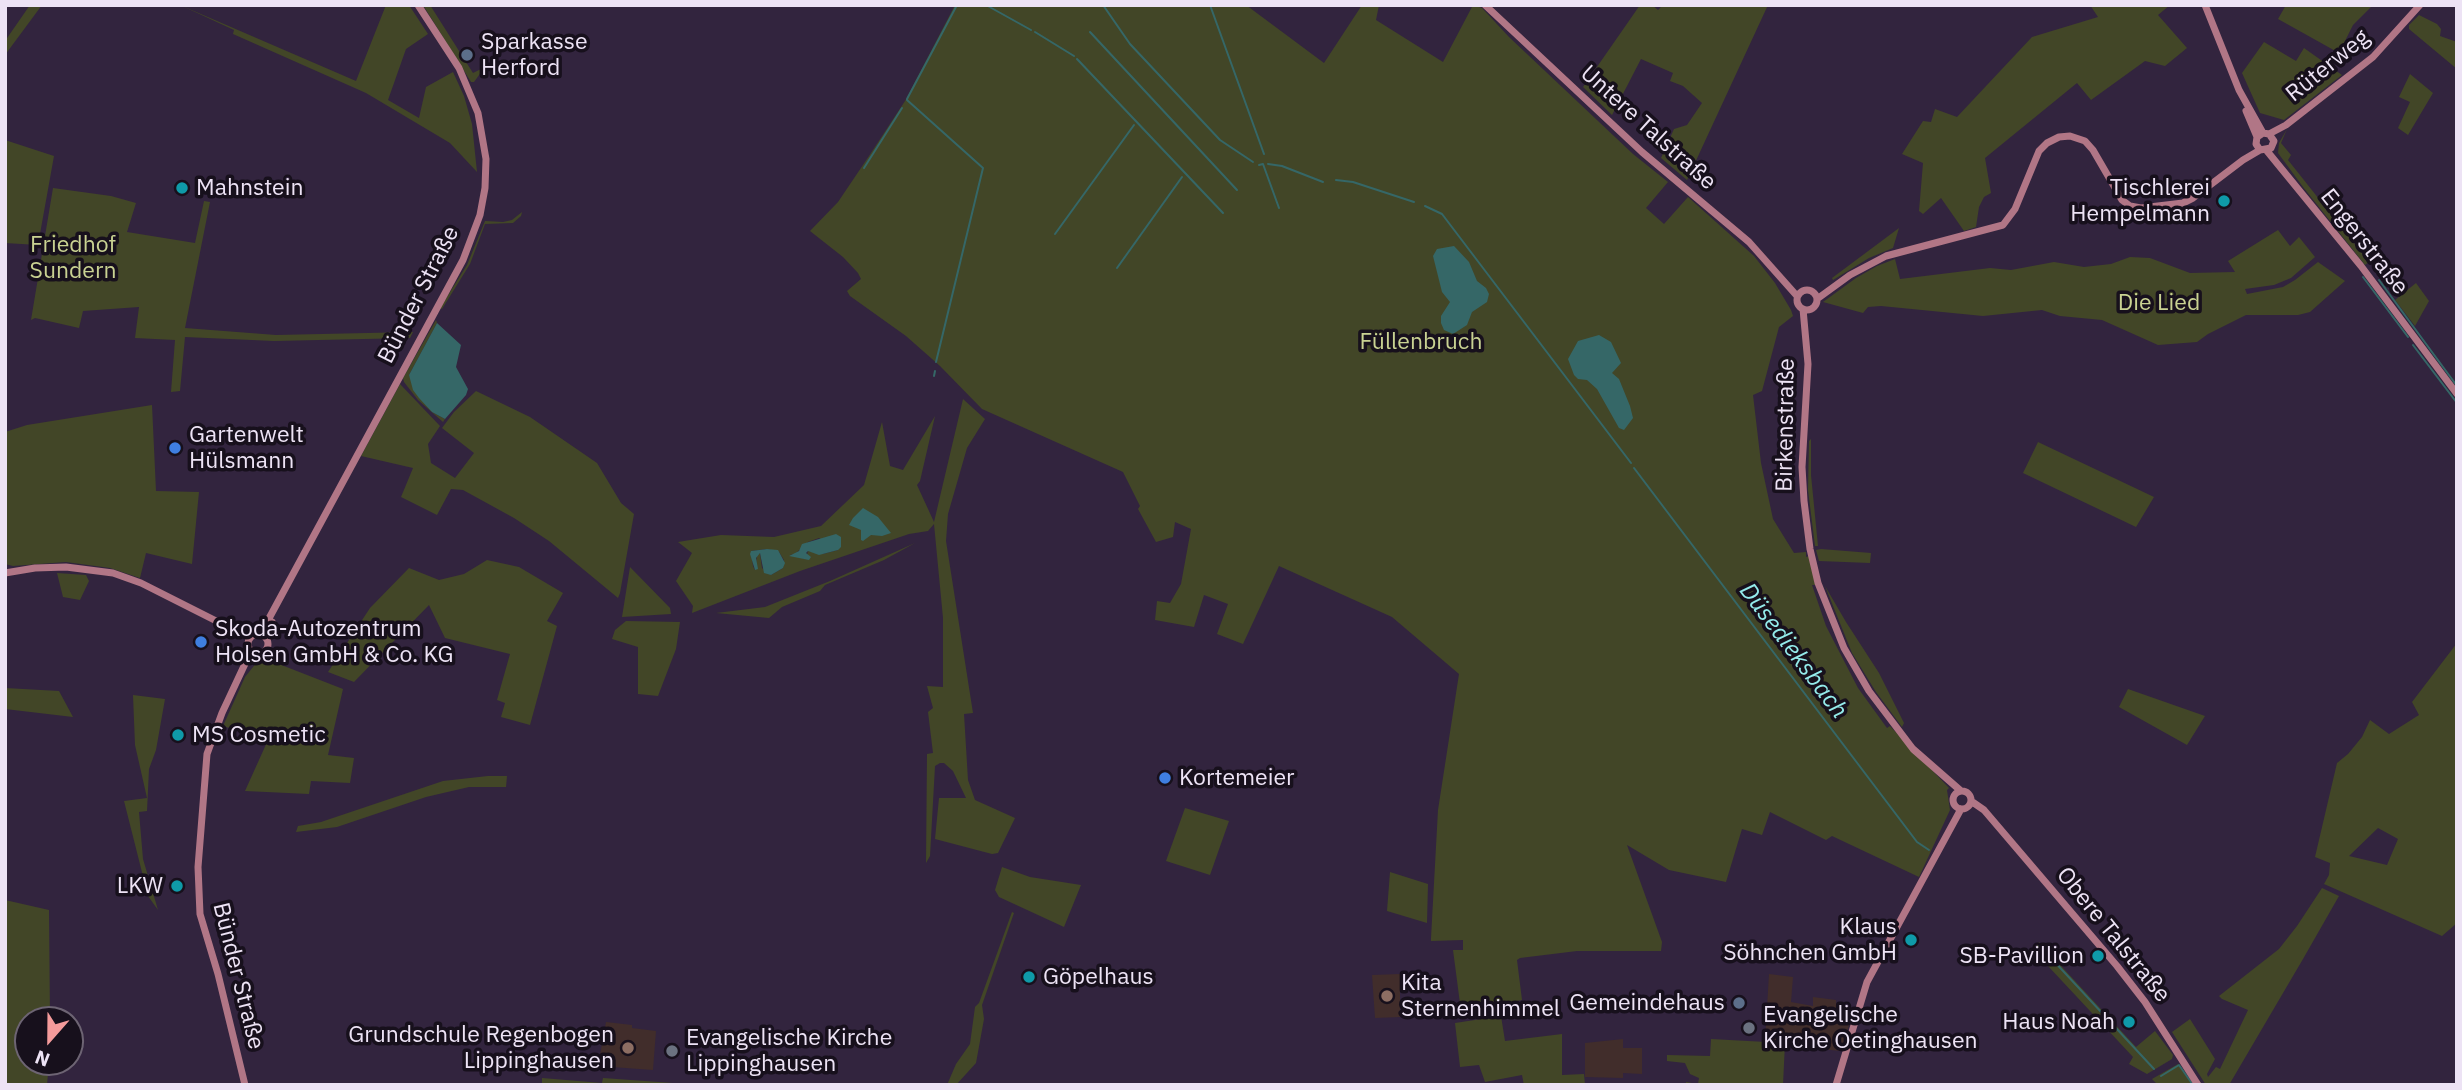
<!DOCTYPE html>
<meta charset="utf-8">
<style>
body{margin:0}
#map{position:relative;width:2462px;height:1090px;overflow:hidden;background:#32243e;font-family:"IBM Plex Sans",sans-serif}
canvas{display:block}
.frame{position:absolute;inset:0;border:7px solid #ede3f5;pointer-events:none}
.north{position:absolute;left:14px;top:1006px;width:70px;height:70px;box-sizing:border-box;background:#17101c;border:2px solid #6d6473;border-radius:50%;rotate:201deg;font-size:19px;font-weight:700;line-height:28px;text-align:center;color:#ede3f5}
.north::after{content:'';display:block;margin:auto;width:24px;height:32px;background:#f59b9b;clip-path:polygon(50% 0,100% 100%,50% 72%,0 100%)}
</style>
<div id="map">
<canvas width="2462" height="1090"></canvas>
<div class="frame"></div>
<div class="north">N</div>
</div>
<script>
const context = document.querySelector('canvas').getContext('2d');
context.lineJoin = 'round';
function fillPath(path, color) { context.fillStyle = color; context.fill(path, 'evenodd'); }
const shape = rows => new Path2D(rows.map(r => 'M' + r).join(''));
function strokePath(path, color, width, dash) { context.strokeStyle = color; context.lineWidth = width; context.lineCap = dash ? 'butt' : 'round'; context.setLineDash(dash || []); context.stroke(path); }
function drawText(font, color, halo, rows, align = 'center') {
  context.font = font + ' "IBM Plex Sans",sans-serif'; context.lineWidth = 7; context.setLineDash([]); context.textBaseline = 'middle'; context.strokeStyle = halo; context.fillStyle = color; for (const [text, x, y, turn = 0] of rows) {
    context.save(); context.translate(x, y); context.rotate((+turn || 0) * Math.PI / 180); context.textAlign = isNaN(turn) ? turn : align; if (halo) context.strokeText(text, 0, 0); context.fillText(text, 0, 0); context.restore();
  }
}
const education = shape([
 [1400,974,1400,1017,1375,1018,1372,975],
 [1769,974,1793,977,1791,1002,1813,1006,1813,997,1836,1000,1837,1014,1851,1019,1841,1051,1787,1046,1785,1043,1765,1041],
 [606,1022,632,1025,632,1028,656,1031,653,1070,598,1066],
 [1623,1039,1623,1048,1642,1048,1642,1074,1623,1073,1623,1078,1585,1077,1585,1043]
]);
const green = shape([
 [30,5,42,5,5,55,5,41],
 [180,5,356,81,386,5,409,5,428,34,406,49,388,100,419,118,426,87,453,72,464,96,472,124,477,172,450,143,366,93,233,34,234,30],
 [423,5,430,5,473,73,481,69,482,71,474,82,471,82],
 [955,5,1246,5,1324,63,1362,5,1379,5,1376,20,1443,62,1473,5,1482,8,1509,37,1633,154,1668,182,1646,208,1664,224,1688,197,1754,256,1775,283,1791,310,1793,316,1779,327,1762,391,1753,395,1761,463,1773,519,1794,553,1806,552,1806,557,1809,556,1816,585,1812,585,1826,626,1858,688,1887,728,1890,726,1949,788,1947,790,1950,810,1919,877,1832,836,1826,840,1770,812,1762,835,1742,829,1726,882,1669,870,1627,845,1662,942,1661,951,1577,951,1520,958,1517,960,1522,1000,1461,1011,1453,950,1463,950,1463,940,1431,941,1431,938,1438,810,1459,674,1392,617,1279,566,1243,644,1217,634,1228,604,1204,595,1194,627,1155,620,1157,601,1170,603,1181,584,1191,529,1175,522,1173,537,1156,542,1138,509,1140,506,1123,472,982,409,940,366,906,336,850,296,847,291,861,279,858,273,843,257,810,231,838,202,869,156,905,101],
 [1640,5,1652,5,1658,10,1661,7,1659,5,1768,5,1687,180,1661,158,1674,129,1687,125,1702,103,1683,86,1670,81,1673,73,1641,59,1612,115,1583,87],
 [2090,5,2170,5,2158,15,2187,48,2165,66,2145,61,2091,100,2077,83,1985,158,1991,193,1984,197,1979,207,1976,227,1964,231,1941,198,1923,214,1919,211,1923,163,1902,154,1923,121,1931,122,1935,109,1957,117,2032,37,2098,17],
 [2286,5,2371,5,2372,6,2353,25,2339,53,2278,19],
 [2419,15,2437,24,2441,29,2440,36,2457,42,2457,69,2409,29,2409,25],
 [2264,42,2296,61,2304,48,2342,75,2284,120,2260,113,2242,73],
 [2410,74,2433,93,2408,135,2398,128,2410,102,2399,97],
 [2287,129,2281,143,2291,155,2288,160,2369,262,2365,265,2303,187,2278,153,2279,143],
 [5,140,54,156,38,245,5,243,7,228,5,227],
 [53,188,111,196,136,203,127,232,195,243,204,201,210,202,185,328,276,335,413,332,410,338,274,341,185,337,180,391,171,392,175,340,135,338,139,307,83,311,79,328,35,318,31,320],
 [522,212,521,216,513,223,485,224,470,264,442,309,440,308,467,265,485,221,503,222,512,220],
 [1899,228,1893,248,1869,258,1833,280,1832,278],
 [2278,230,2290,246,2299,237,2315,257,2291,278,2274,285,2245,289,2247,294,2283,287,2295,280,2318,262,2345,281,2310,312,2298,315,2246,315,2208,334,2197,342,2158,345,2102,320,2060,316,2042,310,1983,316,1881,306,1868,307,1863,313,1823,302,1856,278,1877,266,1895,259,1900,279,1990,268,2011,270,2054,262,2084,267,2111,264,2130,257,2150,258,2190,273,2235,272,2228,261],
 [2416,283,2429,301,2415,326,2395,300],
 [436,320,437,323,409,375,432,412,445,419,443,422,418,400,404,382,403,378],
 [400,384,440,426,428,444,431,463,455,478,474,453,442,428,454,412,476,391,530,417,597,463,621,503,634,514,620,593,618,598,549,541,514,518,463,490,451,489,437,515,401,497,413,468,361,456],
 [963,399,985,419,967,448,948,514,946,541,973,713,964,714,968,780,975,800,1015,818,998,853,992,854,935,839,939,798,966,798,953,771,944,763,940,763,935,766,930,856,926,863,927,754,933,753,928,712,933,708,927,686,943,687,943,618,934,524,928,531,909,534,800,571,692,613,693,606,676,581,692,553,678,542,721,535,774,537,821,526,864,485,882,422,890,466,903,470,935,416,920,481,917,485,934,522],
 [819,538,838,550,823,554,808,551,806,559,790,555,795,554,808,542],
 [767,549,779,552,784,560,783,568,771,575,762,568,760,553,757,555,755,570,753,566,751,551],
 [152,405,156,491,199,492,192,564,146,553,140,578,110,568,66,562,13,566,5,564,5,432,27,425],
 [1811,439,1811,475,1818,546,1815,546,1808,490,1809,441],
 [2038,442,2154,497,2136,527,2023,473],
 [915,543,884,560,825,585,820,591,782,607,769,618,716,613,765,607,830,581],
 [1821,549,1871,553,1870,563,1819,561,1816,550],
 [487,560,519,567,563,593,547,621,557,626,530,725,501,717,505,703,497,700,510,654,445,638,429,605,354,682,328,672,370,608,409,568,439,580,464,574],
 [630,567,670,608,671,614,622,617],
 [57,573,86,575,89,581,80,600,63,597],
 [1825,586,1846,622,1879,673,1904,723,1902,727,1876,692,1852,653],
 [626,621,680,622,676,649,658,696,638,694,638,647,612,639,615,630],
 [2457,643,2457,923,2442,936,2324,884,2329,875,2330,863,2315,857,2337,763,2348,754,2362,737,2370,720,2389,734,2419,715,2412,702],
 [2378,828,2398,839,2387,865,2349,856],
 [266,659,343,689,328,755,354,758,350,783,311,781,309,794,245,791,268,740,223,726,245,677,257,662],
 [5,688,59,691,73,717,5,709],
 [2128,689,2205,716,2187,745,2119,707],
 [133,695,165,699,156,750,149,769,147,811,139,812,143,859,158,910,148,896,124,801,147,798,135,745],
 [488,776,507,776,506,787,469,787,426,797,337,827,296,832,298,826,321,822,443,781],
 [1185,808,1229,821,1210,875,1166,861],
 [1002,867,1030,877,1081,885,1064,927,999,897,995,890],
 [1390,872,1428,884,1427,923,1387,911],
 [2322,888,2339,896,2303,959,2229,1085,2206,1085,2172,1032,2190,1019,2215,1059,2207,1074,2208,1077,2216,1067,2220,1069,2248,1010,2222,999,2219,996,2279,949,2297,926],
 [5,900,49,910,50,1020,28,1020,28,1062,49,1062,47,1085,5,1085],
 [1012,912,1014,913,982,1005,984,1019,976,1063,956,1085,947,1085,956,1064,970,1044,975,1007,979,1003],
 [2039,942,2136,1047,2155,1031,2173,1055,2172,1059,2147,1074,2129,1064,2133,1057,2034,951],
 [1501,1016,1505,1041,1562,1034,1562,1075,1584,1074,1585,1085,1524,1085,1522,1075,1485,1082,1479,1065,1460,1067,1455,1023],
 [1711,1039,1785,1043,1783,1085,1686,1085,1686,1082,1698,1084,1699,1078,1690,1074,1685,1063,1667,1061,1667,1055,1710,1056],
 [2178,1064,2192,1085,2158,1085,2152,1079],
 [542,1078,602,1083,603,1078,701,1085,537,1085,542,1083]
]);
const water = shape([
 [1454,246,1469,262,1477,281,1486,288,1489,294,1487,302,1472,312,1467,325,1453,334,1444,330,1441,323,1441,316,1450,302,1442,292,1433,256,1437,249],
 [437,323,461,345,456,367,468,389,466,395,445,419,432,412,419,398,413,390,409,375],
 [1599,335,1611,342,1621,363,1612,373,1619,379,1630,406,1633,418,1624,430,1619,428,1597,389,1587,380,1578,379,1574,375,1568,359,1578,341],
 [863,508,878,517,891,533,882,536,871,535,863,541,861,540,861,530,849,525,853,518],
 [836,534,841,537,841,547,838,550,819,555,808,551,806,553,811,557,809,560,789,556,799,551,802,544],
 [767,549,778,550,785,563,783,568,771,575,764,573,760,553,756,558,758,569,755,570,750,554,751,551]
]);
const stream = shape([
 [986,5,1031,30],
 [1103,5,1130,44,1220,140,1253,162],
 [1210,5,1264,154],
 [1035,32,1074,56],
 [1090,32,1237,190],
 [1077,59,1223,213],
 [907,99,957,5],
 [907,100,983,168,936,362],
 [1268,164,1282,166,1323,182],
 [1259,165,1263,164,1279,208],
 [864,168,902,108],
 [1336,180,1353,182,1414,202],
 [1425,206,1442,214,1631,463],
 [1055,234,1134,125],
 [1117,268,1182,177],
 [2363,277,2408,337],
 [2379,280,2457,386],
 [2413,345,2457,403],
 [934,376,935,371],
 [1634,468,1917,842,1929,850],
 [2039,945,2154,1069],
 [2161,1076,2179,1065,2193,1085]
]);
const secondary = shape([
 [1485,5,1642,152,1749,242,1797,296],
 [2205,5,2239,90,2263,133],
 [2246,111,2257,137],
 [2269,134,2286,125,2373,57,2420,5],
 [2267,151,2361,266,2457,394],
 '1797 300a10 10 0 1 1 20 0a10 10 0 1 1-20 0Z',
 [1817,299,1850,275,1886,256,2003,225,2015,209,2039,151,2047,143,2059,137,2070,136,2085,141,2093,150,2122,200,2130,206,2141,208,2183,203,2193,198,2243,160,2260,150,2271,148,2274,141,2269,134,2263,133,2257,137,2256,144,2260,150],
 [1803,309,1808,364,1802,467,1804,501,1810,549,1818,583,1844,648,1869,691,1913,749,1961,791],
 [5,573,35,568,66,567,113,573,141,583,250,638],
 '248 644a10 10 0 1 1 20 0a10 10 0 1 1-20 0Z',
 [260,635,463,260,480,215,485,188,486,159,478,113,459,68,418,5],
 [265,637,272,622],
 '1953 800a9 9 0 1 1 18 0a9 9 0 1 1-18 0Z',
 [1971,801,1984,810,2117,966,2145,1002,2198,1085],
 [245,1085,218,974,200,914,198,867,207,754,222,713,251,651],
 [1836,1085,1867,982,1961,809]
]);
const markers = [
 [467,55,7,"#5c6f8a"],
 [182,188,7,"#0f9aa8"],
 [2224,201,7,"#0f9aa8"],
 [175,448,7,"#3f7fe0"],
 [201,642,7,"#3f7fe0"],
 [178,735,7,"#0f9aa8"],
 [1165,778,7,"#3f7fe0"],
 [177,886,7,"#0f9aa8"],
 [1911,940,7,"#0f9aa8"],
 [2098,956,7,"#0f9aa8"],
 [1029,977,7,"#0f9aa8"],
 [1387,996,7,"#8d6e63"],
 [1739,1003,7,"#5c6f8a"],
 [2129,1022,7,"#0f9aa8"],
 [1749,1028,7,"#6b7280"],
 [628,1048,7,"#8d6e63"],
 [672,1051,7,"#6b7280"]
];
const poiNames = [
 ["Sparkasse",481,42],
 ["Herford",481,68],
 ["Mahnstein",196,188],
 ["Tischlerei",2210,188,"right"],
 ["Hempelmann",2210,214,"right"],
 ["Gartenwelt",189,435],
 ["Hülsmann",189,461],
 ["Skoda-Autozentrum",215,629],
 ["Holsen GmbH & Co. KG",215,655],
 ["MS Cosmetic",192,735],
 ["Kortemeier",1179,778],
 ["LKW",163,886,"right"],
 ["Klaus",1897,927,"right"],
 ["Söhnchen GmbH",1897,953,"right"],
 ["SB-Pavillion",2084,956,"right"],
 ["Göpelhaus",1043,977],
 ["Kita",1401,983],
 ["Sternenhimmel",1401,1009],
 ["Gemeindehaus",1725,1003,"right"],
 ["Evangelische",1763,1015],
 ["Kirche Oetinghausen",1763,1041],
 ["Haus Noah",2115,1022,"right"],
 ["Grundschule Regenbogen",614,1035,"right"],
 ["Lippinghausen",614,1061,"right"],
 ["Evangelische Kirche",686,1038],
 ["Lippinghausen",686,1064]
];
const streetNames = [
 ["Rüterweg",2328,66,-39],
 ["Untere Talstraße",1648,128,42],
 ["Engerstraße",2364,242,52],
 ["Bünder Straße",419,295,-63],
 ["Birkenstraße",1786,425,-89],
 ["Obere Talstraße",2113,935,51],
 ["Bünder Straße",238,976,76]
];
const parkNames = [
 ["Friedhof",73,245],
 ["Sundern",73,271],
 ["Die Lied",2159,303],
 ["Füllenbruch",1421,342]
];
const waterNames = [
 ["Düsedieksbach",1793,651,53]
];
fillPath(education, '#412d2b');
fillPath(green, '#424627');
fillPath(water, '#356767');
strokePath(stream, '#356767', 2);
strokePath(secondary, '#b17686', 7);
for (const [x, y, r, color] of markers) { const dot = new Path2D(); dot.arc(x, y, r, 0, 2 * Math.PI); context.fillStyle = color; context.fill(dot); strokePath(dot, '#17101c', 2.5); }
drawText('23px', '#ede3f5', '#17101c', poiNames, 'left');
drawText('23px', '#ede3f5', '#17101c', streetNames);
drawText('23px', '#c9d292', '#17101c', parkNames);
drawText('italic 24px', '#94ebeb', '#17101c', waterNames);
</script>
